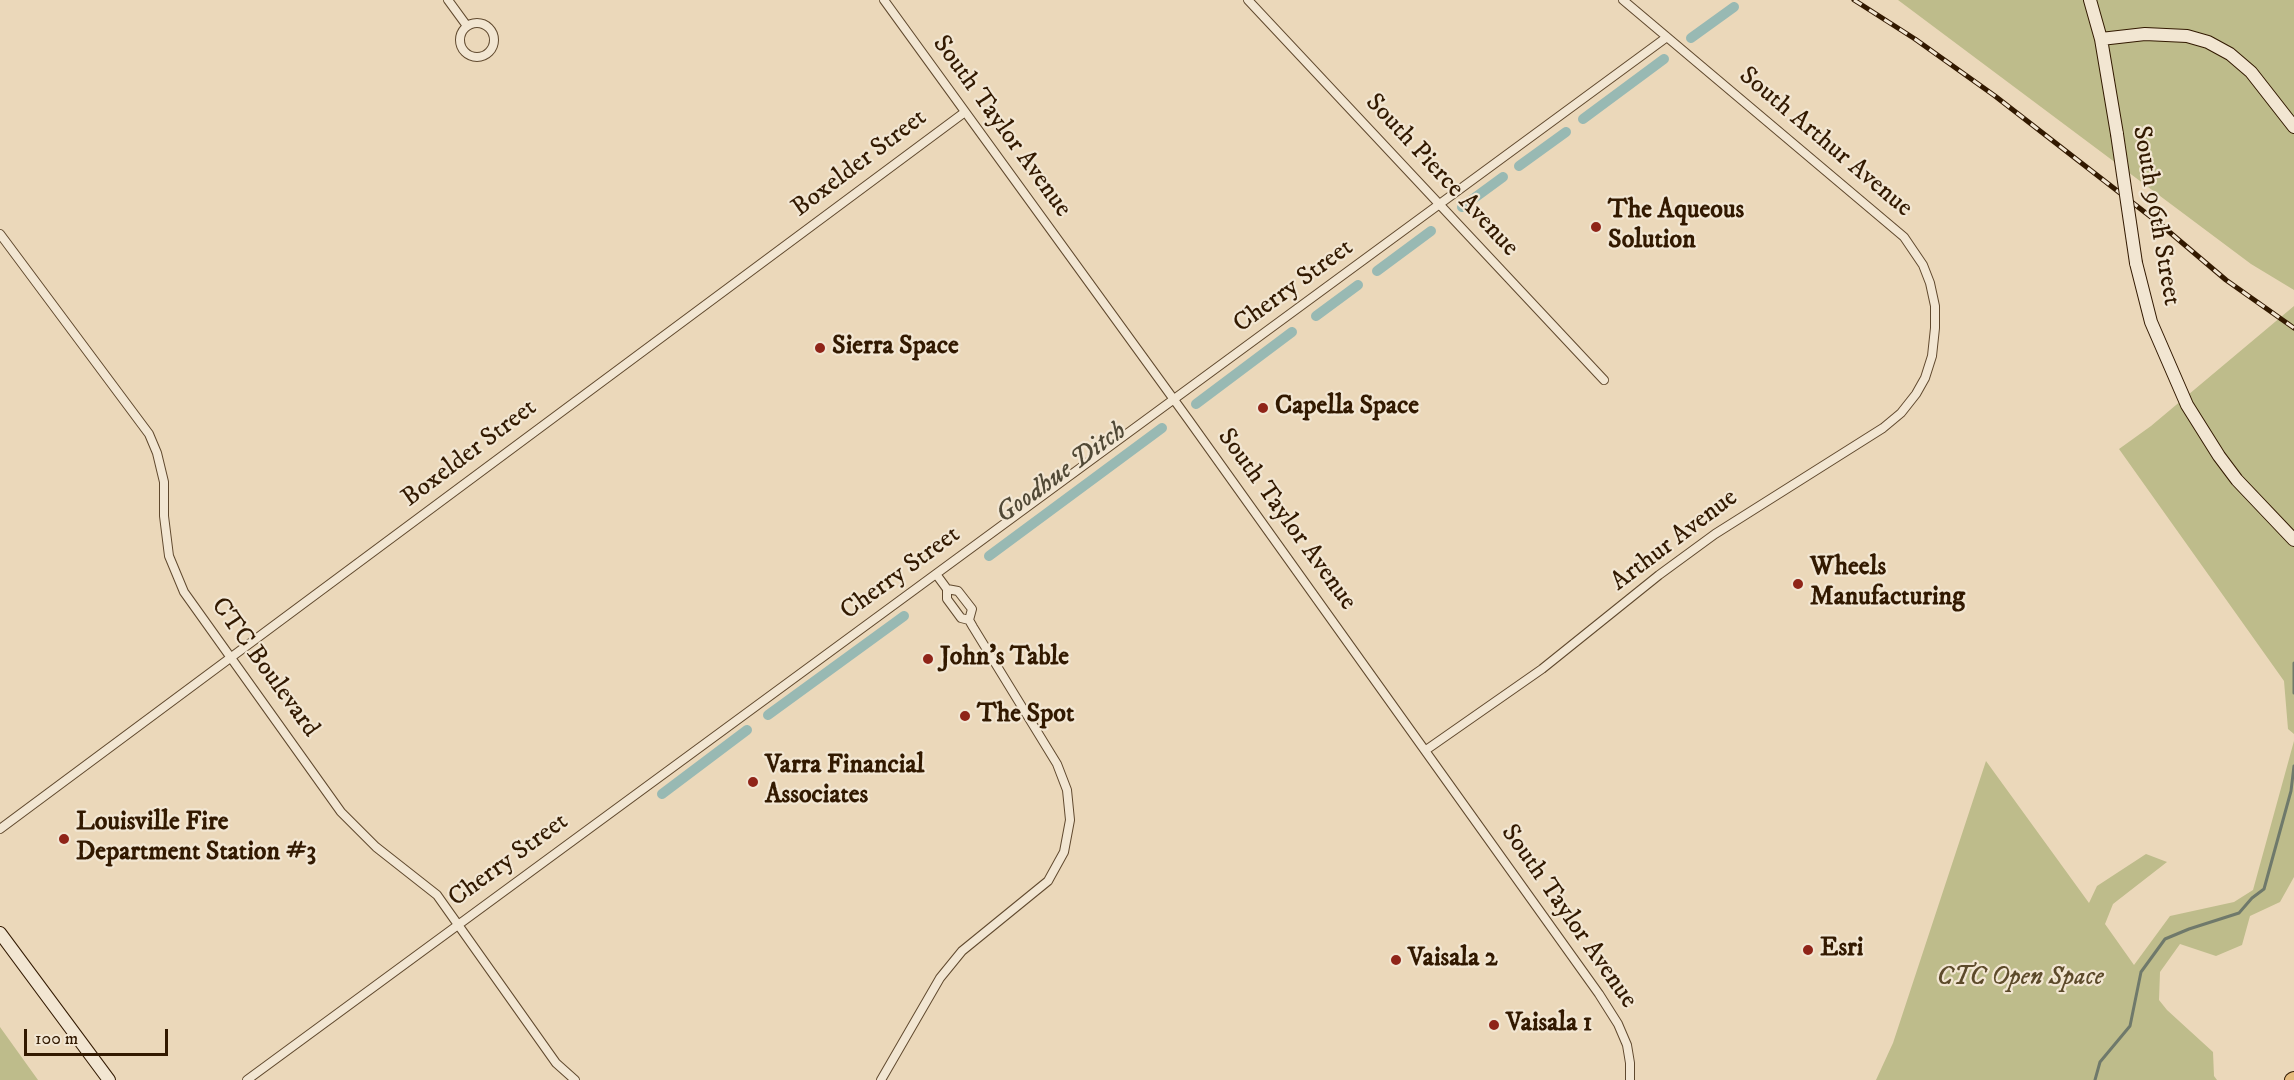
<!DOCTYPE html>
<style>
body{margin:0}
#map{position:relative;width:2294px;height:1080px;overflow:hidden;background:#ebd8ba;font-family:"IM FELL DW Pica",serif}
canvas{display:block}
.scale{position:absolute;left:24px;top:1029px;width:144px;height:27px;box-sizing:border-box;border:3px solid #321900;border-top:0;padding-left:8px;font-size:18px;line-height:21px;white-space:nowrap;color:#321900;-webkit-text-stroke:4px #f2e6d2;paint-order:stroke}
</style>
<div id="map">
<canvas width="2294" height="1080"></canvas>
<div class="scale">100 m</div>
</div>
<script>
const context = document.querySelector('canvas').getContext('2d');
context.lineJoin = 'round';
function fillPath(path, color) { context.fillStyle = color; context.fill(path, 'evenodd'); }
const shape = rows => new Path2D(rows.map(r => 'M' + r).join(''));
function strokePath(path, color, width, dash) { context.strokeStyle = color; context.lineWidth = width; context.lineCap = dash ? 'butt' : 'round'; context.setLineDash(dash || []); context.stroke(path); }
function drawText(font, color, halo, rows, align = 'center') {
  context.font = font + ' "IM FELL DW Pica",serif'; context.lineWidth = 4.5; context.setLineDash([]); context.textBaseline = 'middle'; context.strokeStyle = halo; context.fillStyle = color; for (const [text, x, y, turn = 0] of rows) {
    context.save(); context.translate(x, y); context.rotate((+turn || 0) * Math.PI / 180); context.textAlign = isNaN(turn) ? turn : align; if (halo) context.strokeText(text, 0, 0); context.fillText(text, 0, 0); context.restore();
  }
}
const green = shape([
 [1898,0,2294,0,2294,290,2251,264],
 [2294,306,2294,734,2288,729,2284,681,2119,449,2151,426],
 [2294,741,2294,877,2280,902,2250,916,2242,945,2216,956,2180,944,2160,972,2159,1000,2167,1010,2213,1052,2214,1076,2217,1080,1876,1080,1893,1043,1986,761,2089,903,2097,886,2146,854,2167,862,2113,904,2105,924,2134,965,2170,916,2234,902,2253,890],
 [0,1027,38,1080,0,1080]
]);
const stream = shape([
 [2294,663,2294,693],
 [2095,1080,2100,1062,2130,1026,2141,972,2165,939,2189,929,2239,913,2252,898,2264,889,2291,791,2294,766]
]);
const canal = shape([
 [1691,38,1734,7],
 [1583,119,1664,59],
 [1519,166,1566,132],
 [1462,207,1503,177],
 [1377,271,1431,231],
 [1316,316,1358,285],
 [1196,404,1292,332],
 [989,556,1162,428],
 [768,715,904,616],
 [662,794,747,730]
]);
const street = shape([
 [448,0,467,26],
 [884,0,1188,419,1599,994,1618,1024,1627,1045,1630,1063,1630,1080],
 [1248,0,1604,380],
 '460 40a17 17 0 1 1 34 0a17 17 0 1 1-34 0Z',
 [0,234,149,434,157,453,164,482,164,516,169,556,184,592,341,812,376,847,437,895,556,1063,575,1080],
 [947,589,958,591,972,609,969,620],
 [1426,750,1542,669,1659,575,1715,534,1883,428,1901,413,1916,394,1925,378,1932,356,1935,328,1935,306,1930,283,1923,265,1904,237,1623,0],
 [0,829,965,112],
 [247,1080,1667,37],
 [881,1080,940,978,962,951,1048,881,1064,852,1070,820,1067,790,1057,764,973,627,969,620,961,618,947,599,947,589,936,574]
]);
const secondary = shape([
 [2090,0,2101,39,2117,134],
 [2101,39,2145,34,2187,36,2208,42,2230,54,2251,72,2294,127],
 [2136,263,2151,322,2187,405,2219,456,2237,480,2294,540],
 [0,933,109,1080]
]);
const primary = shape([
 [2292,1080,2294,1079]
]);
const rail = shape([
 [1854,0,1915,39,1995,96,2160,224,2226,280,2294,328]
]);
const secondaryBridge = shape([
 [2117,134,2136,263]
]);
const markers = [
 [1596,227,6,"#8f2418"],
 [820,348,6,"#8f2418"],
 [1263,408,6,"#8f2418"],
 [1798,584,6,"#8f2418"],
 [928,659,6,"#8f2418"],
 [965,716,6,"#8f2418"],
 [753,782,6,"#8f2418"],
 [64,839,6,"#8f2418"],
 [1808,950,6,"#8f2418"],
 [1396,960,6,"#8f2418"],
 [1494,1025,6,"#8f2418"]
];
const streetNames = [
 ["South Taylor Avenue",1001,127,54],
 ["South Arthur Avenue",1825,143,40],
 ["Boxelder Street",860,164,-37],
 ["South Pierce Avenue",1441,176,47],
 ["South 96th Street",2155,216,80],
 ["Cherry Street",1294,287,-36],
 ["Boxelder Street",470,454,-37],
 ["South Taylor Avenue",1286,520,54],
 ["Arthur Avenue",1675,541,-37],
 ["Cherry Street",901,574,-36],
 ["CTC Boulevard",264,668,54],
 ["Cherry Street",509,861,-36],
 ["South Taylor Avenue",1568,917,55]
];
const poiNames = [
 ["The Aqueous",1608,212],
 ["Solution",1608,242],
 ["Sierra Space",832,348],
 ["Capella Space",1275,408],
 ["Wheels",1810,569],
 ["Manufacturing",1810,599],
 ["John's Table",940,659],
 ["The Spot",977,716],
 ["Varra Financial",765,767],
 ["Associates",765,797],
 ["Louisville Fire",76,824],
 ["Department Station #3",76,854],
 ["Esri",1820,950],
 ["Vaisala 2",1408,960],
 ["Vaisala 1",1506,1025]
];
const parkNames = [
 ["CTC Open Space",2020,979]
];
const waterNames = [
 ["Goodhue Ditch",1062,474,-36]
];
fillPath(green, '#bebc8b');
strokePath(stream, '#6f796b', 3);
strokePath(canal, '#98b9b3', 10);
strokePath(street, '#60492e', 10);
strokePath(secondary, '#321900', 14);
strokePath(primary, '#321900', 16);
strokePath(street, '#f2e6d2', 8);
strokePath(secondary, '#f2e6d2', 12);
strokePath(primary, '#e6bc7d', 14);
strokePath(rail, '#321900', 5);
strokePath(rail, '#f2e6d2', 3, [9]);
strokePath(secondaryBridge, '#321900', 14, []);
strokePath(secondaryBridge, '#f2e6d2', 12);
for (const [x, y, r, color] of markers) { const dot = new Path2D(); dot.arc(x, y, r, 0, 2 * Math.PI); context.fillStyle = color; context.fill(dot); strokePath(dot, '#f2e6d2', 2); }
drawText('26px', '#321900', '#f2e6d2', streetNames);
drawText('bold 26px', '#321900', '#f2e6d2', poiNames, 'left');
drawText('italic 26px', '#5c4a2a', '#f2e6d2', parkNames);
drawText('italic 27px', '#514936', '#f2e6d2', waterNames);
</script>
